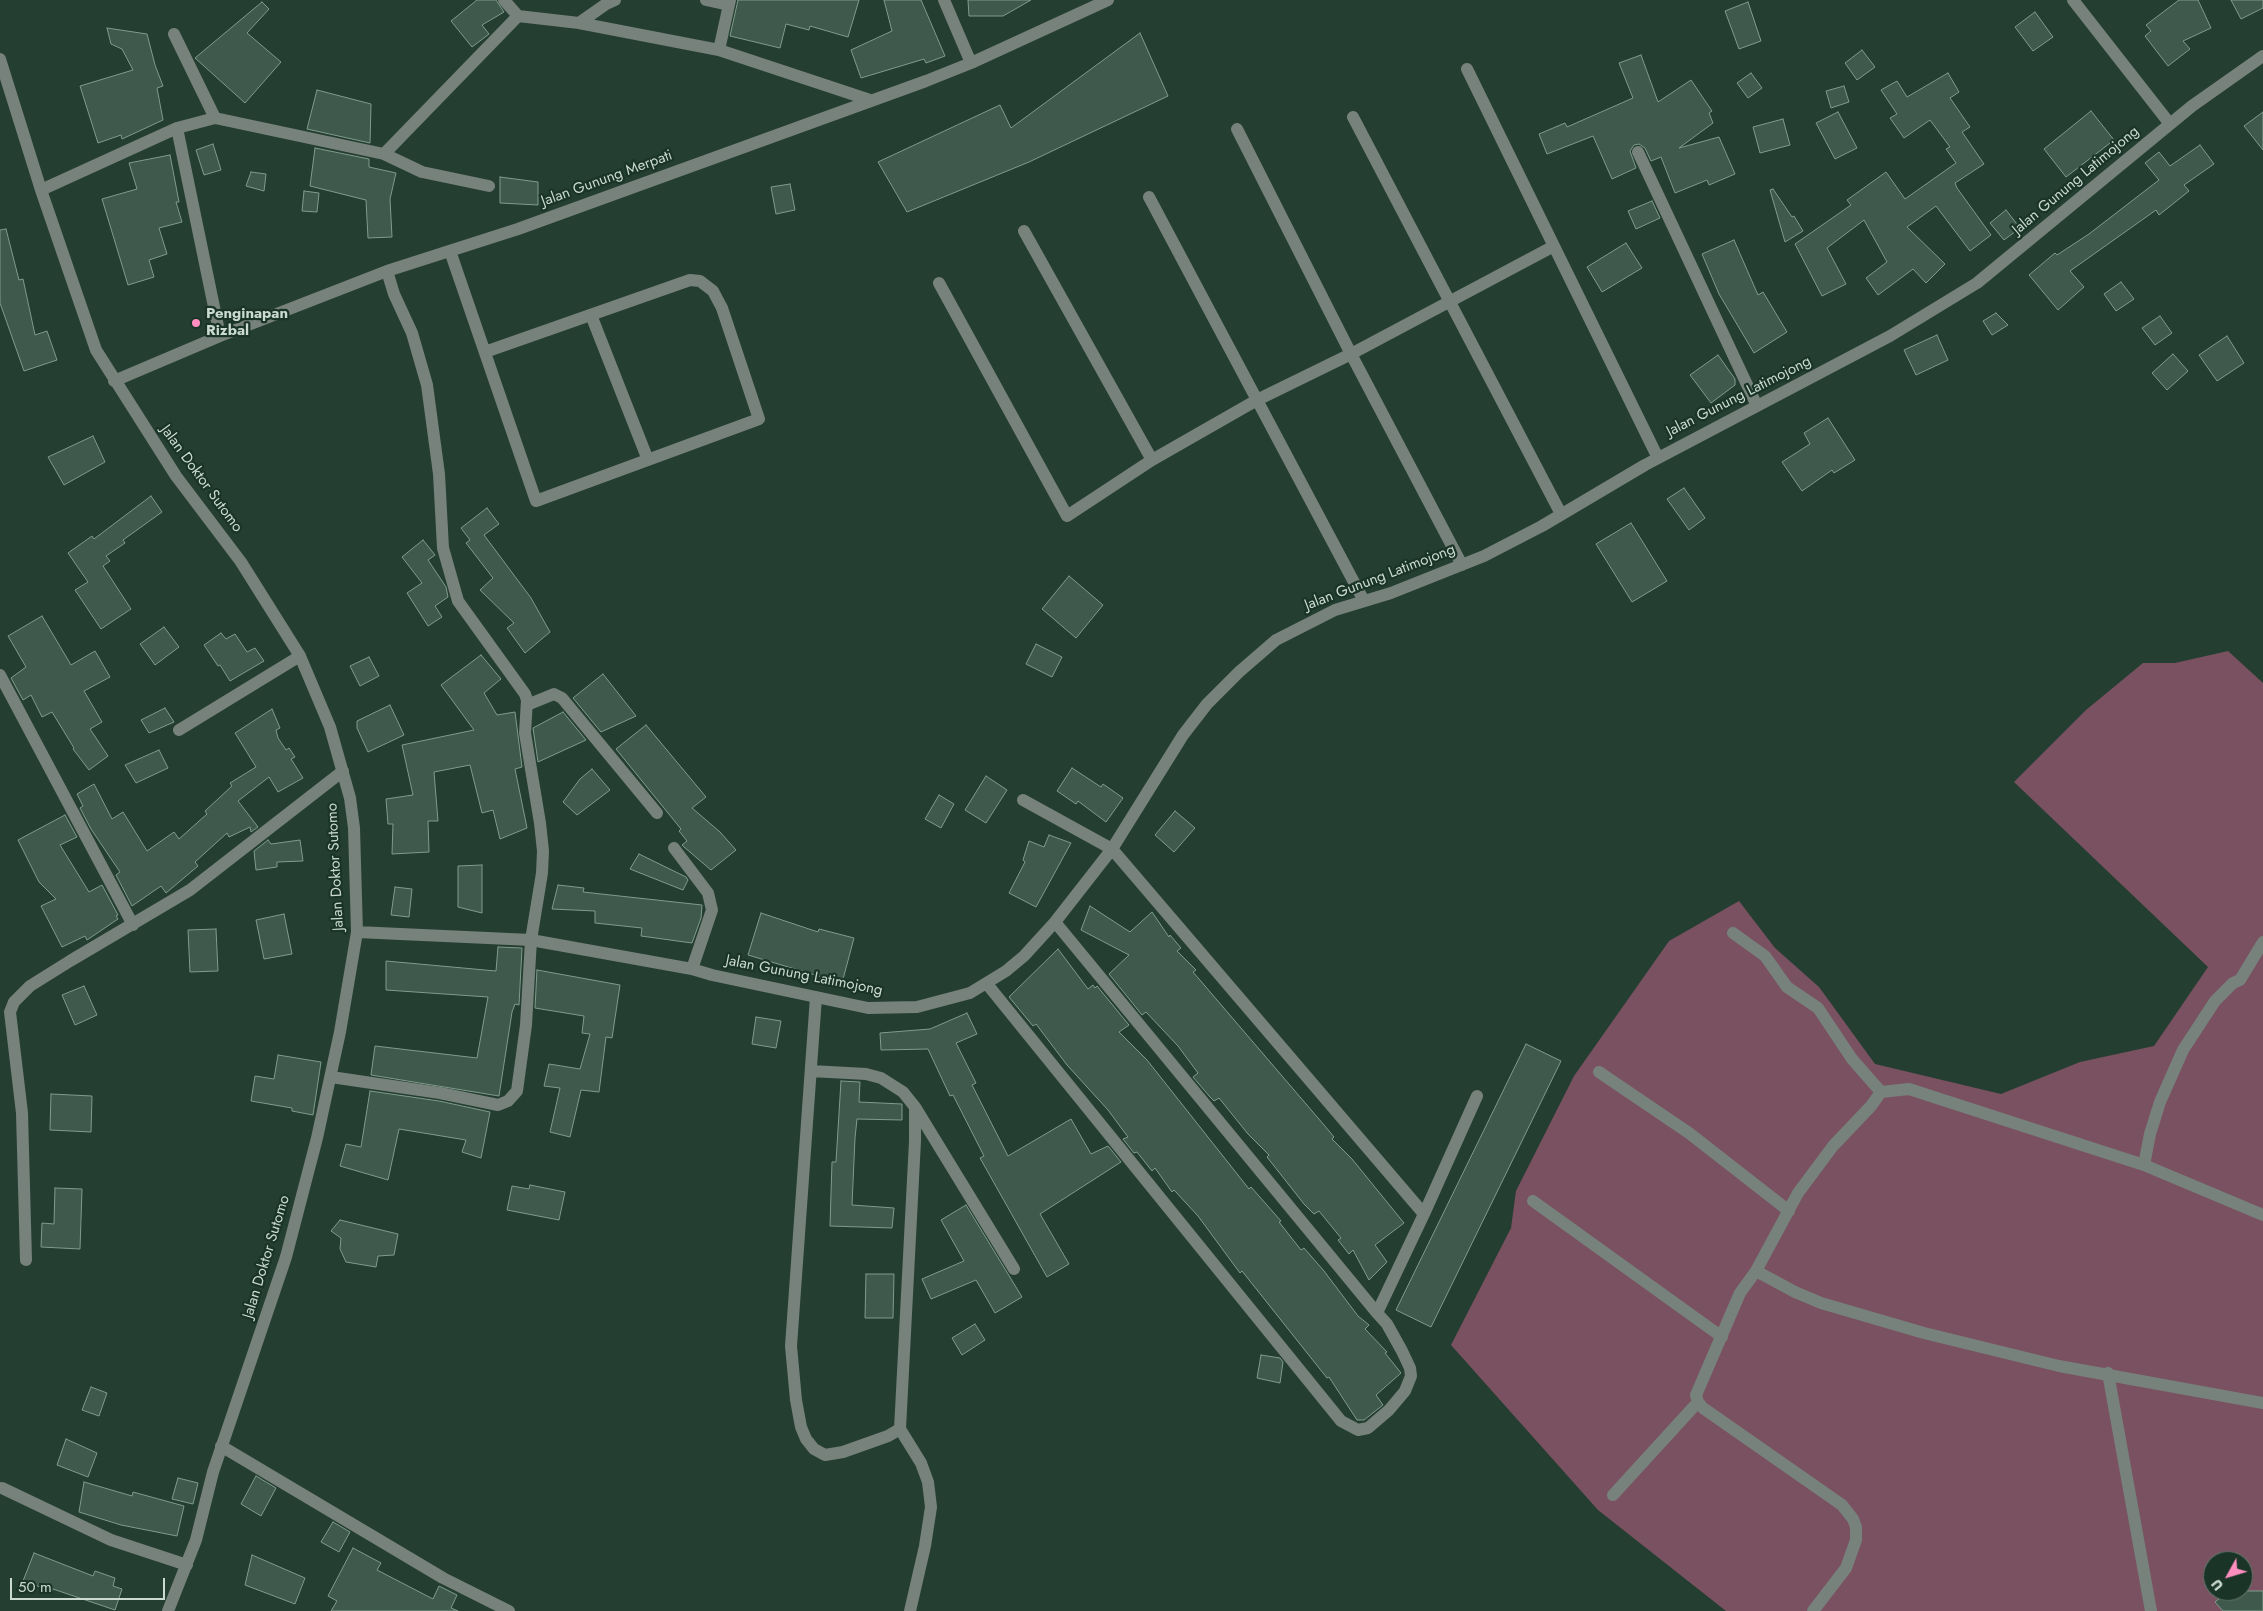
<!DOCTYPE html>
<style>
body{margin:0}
#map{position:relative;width:2263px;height:1611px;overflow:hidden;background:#253e32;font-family:Jost,sans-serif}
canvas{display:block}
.north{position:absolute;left:2203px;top:1551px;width:50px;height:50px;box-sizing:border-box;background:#1a3428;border:1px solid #61766c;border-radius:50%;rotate:231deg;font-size:14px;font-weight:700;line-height:20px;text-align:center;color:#cbdad2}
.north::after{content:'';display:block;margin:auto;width:18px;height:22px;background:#fd8ebf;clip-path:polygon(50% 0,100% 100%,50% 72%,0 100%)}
.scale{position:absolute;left:10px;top:1578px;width:155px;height:22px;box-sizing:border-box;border:2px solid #cbdad2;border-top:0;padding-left:6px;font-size:15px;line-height:18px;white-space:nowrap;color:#cbdad2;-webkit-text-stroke:4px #1a3428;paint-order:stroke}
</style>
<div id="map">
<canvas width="2263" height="1611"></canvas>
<div class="north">U</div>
<div class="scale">50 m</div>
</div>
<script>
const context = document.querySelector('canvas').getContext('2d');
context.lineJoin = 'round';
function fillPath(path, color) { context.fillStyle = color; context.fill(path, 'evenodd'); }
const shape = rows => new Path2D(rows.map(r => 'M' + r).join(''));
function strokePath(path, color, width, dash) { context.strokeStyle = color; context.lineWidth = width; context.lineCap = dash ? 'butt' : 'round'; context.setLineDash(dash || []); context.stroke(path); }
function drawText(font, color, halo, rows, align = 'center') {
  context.font = font + ' Jost,sans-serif'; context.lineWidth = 4.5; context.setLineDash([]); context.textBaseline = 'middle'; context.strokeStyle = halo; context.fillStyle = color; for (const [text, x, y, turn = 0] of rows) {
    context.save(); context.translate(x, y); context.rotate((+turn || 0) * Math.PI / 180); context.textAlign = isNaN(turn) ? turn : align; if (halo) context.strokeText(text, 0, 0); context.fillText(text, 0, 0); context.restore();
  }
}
const green = shape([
 [2228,651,2263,683,2263,1611,1726,1611,1598,1510,1451,1345,1511,1228,1516,1191,1574,1076,1669,941,1739,901,1775,948,1819,987,1875,1064,2001,1094,2080,1062,2154,1046,2208,967,2014,782,2086,710,2143,663,2175,663],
 [2213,1561,2243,1561,2243,1591,2213,1591]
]);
const building = shape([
 [477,0,496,0,504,12,482,25,489,34,472,47,451,21,477,0],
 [738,0,859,0,848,37,810,26,809,30,786,24,780,48,730,36,738,0],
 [884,0,921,0,945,56,926,63,924,59,861,78,851,50,892,31,884,0],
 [968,0,1031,0,1003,16,969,16,968,0],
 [2179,0,2198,0,2211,28,2183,41,2190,49,2168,66,2145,36,2151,31,2146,25,2179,0],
 [2231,0,2263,0,2263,8,2241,19,2231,0],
 [262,2,269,9,247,33,281,62,245,103,195,58,262,2],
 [1748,2,1761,41,1739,49,1725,11,1748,2],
 [2035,12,2053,37,2033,51,2015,27,2035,12],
 [107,28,147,34,155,65,163,86,157,88,163,120,122,139,121,135,98,143,80,86,133,70,122,49,111,44,107,28],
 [1140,33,1168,96,1029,162,907,212,878,162,1000,105,1011,128,1140,33],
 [1862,50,1875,67,1857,80,1845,63,1862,50],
 [1641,55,1658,102,1691,80,1712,111,1709,113,1713,123,1679,148,1719,137,1735,174,1709,185,1707,180,1675,193,1661,157,1651,161,1645,148,1639,144,1634,145,1630,151,1636,168,1612,179,1593,136,1547,154,1539,134,1565,123,1567,127,1633,98,1619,63,1641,55],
 [1751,73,1762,88,1748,98,1737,83,1751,73],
 [1948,73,1959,92,1950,98,1970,127,1962,132,1984,164,1955,183,1957,188,1991,235,1970,251,1936,206,1907,227,1945,264,1926,283,1913,269,1878,295,1866,278,1887,262,1864,220,1827,248,1846,284,1822,296,1795,244,1851,205,1847,200,1886,172,1905,199,1956,163,1946,149,1950,147,1930,120,1904,138,1890,118,1897,114,1881,90,1897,81,1907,97,1948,73],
 [1844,86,1849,102,1831,108,1826,91,1844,86],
 [317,90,371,104,370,143,307,129,317,90],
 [2091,111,2114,140,2066,177,2044,149,2091,111],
 [1838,112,1857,148,1835,159,1816,123,1838,112],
 [2263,112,2263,150,2244,126,2263,112],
 [1783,119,1790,145,1760,153,1753,127,1783,119],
 [213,144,221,170,204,175,196,150,213,144],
 [2200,145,2214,164,2184,185,2189,191,2159,215,2156,210,2070,271,2084,287,2058,310,2029,275,2055,253,2057,255,2089,234,2159,180,2145,163,2159,152,2170,166,2200,145],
 [315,148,369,159,369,167,396,173,390,199,392,237,368,238,366,200,310,186,315,148],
 [170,155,179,202,176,202,182,222,159,228,167,254,149,260,154,277,128,285,102,199,137,189,129,163,170,155],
 [251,172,266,174,264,191,246,186,251,172],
 [500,177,538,182,538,205,500,203,500,177],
 [790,184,795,210,776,214,771,187,790,184],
 [1773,189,1792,217,1794,216,1803,231,1785,242,1770,190,1773,189],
 [304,191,319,193,317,212,302,211,304,191],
 [1652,201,1660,218,1636,229,1628,211,1652,201],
 [2006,210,2020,228,2004,240,1990,223,2006,210],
 [6,229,19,280,23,279,35,335,47,331,57,360,24,371,0,303,0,230,6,229],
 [1734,240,1758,295,1763,292,1787,332,1754,353,1719,294,1702,254,1734,240],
 [1626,243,1642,268,1602,292,1587,267,1626,243],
 [2121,282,2134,299,2116,311,2104,294,2121,282],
 [1996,313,2008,325,1992,335,1983,321,1996,313],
 [2160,316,2172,333,2155,345,2142,328,2160,316],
 [1937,335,1948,360,1916,375,1904,350,1937,335],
 [2227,336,2244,363,2217,381,2199,355,2227,336],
 [2173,354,2188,371,2167,390,2152,373,2173,354],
 [1718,355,1735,379,1735,385,1711,403,1690,375,1718,355],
 [1828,418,1855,460,1834,473,1832,470,1802,491,1782,462,1810,444,1804,433,1828,418],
 [93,436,105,462,64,485,48,457,93,436],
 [1684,488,1705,518,1689,530,1667,499,1684,488],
 [151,496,162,512,123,540,125,543,106,556,110,561,103,566,131,609,101,629,75,590,88,582,68,553,92,536,94,539,151,496],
 [487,508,499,524,484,535,531,598,550,632,525,653,507,628,514,623,480,590,493,578,466,543,470,540,461,528,487,508],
 [1631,523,1667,581,1632,602,1596,544,1631,523],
 [423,540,435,555,428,560,446,587,448,597,435,606,442,617,428,626,407,593,422,583,402,557,423,540],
 [1069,576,1103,605,1076,638,1042,609,1069,576],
 [42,616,71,665,95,651,110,677,84,691,102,722,90,729,108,756,89,770,73,749,74,748,52,712,42,717,31,695,23,700,11,678,26,667,8,636,42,616],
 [164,627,179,647,155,665,140,644,164,627],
 [221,633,226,639,235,634,247,652,255,648,264,661,230,681,220,665,218,666,204,645,221,633],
 [1036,644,1062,657,1052,677,1026,664,1036,644],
 [481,655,501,679,484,693,497,715,515,712,522,767,515,769,527,828,500,839,493,810,482,813,470,765,434,772,438,821,428,821,429,852,392,854,393,824,388,824,386,799,413,795,402,745,474,730,441,685,481,655],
 [369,657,379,676,360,686,350,666,369,657],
 [603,674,636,716,601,732,573,698,603,674],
 [390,705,404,735,368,752,357,728,357,721,390,705],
 [165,708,174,722,149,733,141,720,165,708],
 [272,709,280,728,276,730,278,738,286,750,289,748,295,757,291,759,303,778,278,792,269,777,238,801,258,827,251,832,250,827,229,837,227,833,195,862,198,866,166,893,161,886,132,906,116,875,120,872,91,829,80,808,83,806,77,794,94,784,112,819,123,812,147,851,174,832,179,839,207,814,205,811,232,786,230,783,256,767,235,733,272,709],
 [563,712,586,740,538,762,533,728,563,712],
 [646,725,706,797,692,808,720,832,736,850,711,870,684,847,682,845,687,841,679,831,681,829,616,749,646,725],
 [159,750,168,768,136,783,125,765,159,750],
 [1072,768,1101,787,1103,784,1123,798,1106,822,1078,801,1076,804,1057,791,1072,768],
 [592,769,610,790,577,815,563,802,580,779,592,769],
 [986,776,1007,790,986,823,965,810,986,776],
 [939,795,954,804,941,828,925,819,939,795],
 [1175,811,1195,828,1174,852,1155,835,1175,811],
 [65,815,77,837,60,845,89,892,102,885,118,915,116,916,118,919,87,940,85,936,62,947,41,906,56,899,39,882,18,840,65,815],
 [1049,835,1071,843,1036,907,1009,893,1025,862,1023,860,1029,841,1044,847,1049,835],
 [268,840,271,844,300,840,303,861,277,862,277,867,256,870,254,851,268,840],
 [639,854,686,877,688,880,683,890,630,869,639,854],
 [482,865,482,913,458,907,458,866,482,865],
 [558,885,584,888,583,892,702,905,701,918,692,943,641,936,642,928,595,923,595,911,552,909,558,885],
 [395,887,412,889,409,917,391,915,395,887],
 [1090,906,1130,932,1152,912,1169,937,1170,935,1181,948,1177,951,1196,970,1193,972,1324,1125,1334,1137,1332,1139,1352,1159,1404,1223,1375,1245,1387,1262,1369,1280,1353,1250,1349,1254,1338,1240,1341,1238,1319,1211,1314,1214,1304,1204,1267,1157,1269,1155,1248,1134,1219,1098,1214,1101,1210,1097,1193,1077,1198,1073,1178,1046,1146,1012,1142,1015,1109,974,1129,955,1081,930,1090,906],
 [761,913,818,932,819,929,854,938,842,983,748,955,761,913],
 [284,914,292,954,264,959,256,920,284,914],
 [216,929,218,971,190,972,188,930,216,929],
 [498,947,522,948,519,1005,515,1004,512,1012,499,1096,371,1075,375,1046,477,1058,488,997,386,990,386,961,496,971,498,947],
 [1058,949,1088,989,1093,985,1095,988,1097,986,1129,1025,1119,1032,1147,1060,1249,1189,1251,1187,1281,1221,1279,1222,1301,1250,1304,1248,1324,1271,1358,1316,1369,1325,1365,1329,1387,1352,1385,1353,1401,1373,1376,1395,1383,1405,1364,1420,1357,1420,1329,1377,1327,1378,1242,1271,1240,1273,1198,1216,1174,1190,1172,1192,1155,1168,1152,1171,1137,1152,1134,1153,1123,1139,1128,1137,1108,1110,1067,1065,1036,1024,1033,1026,1009,997,1058,949],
 [537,970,620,985,612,1038,606,1037,599,1092,581,1090,570,1137,550,1132,560,1088,544,1086,549,1064,580,1069,590,1034,582,1033,584,1016,535,1008,537,970],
 [84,986,97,1015,75,1025,62,995,84,986],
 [967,1013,977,1034,956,1043,976,1083,972,1085,1008,1156,1071,1119,1091,1154,1108,1146,1121,1162,1040,1214,1069,1264,1047,1277,980,1158,984,1156,953,1095,950,1096,928,1049,881,1050,880,1033,930,1029,967,1013],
 [756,1017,781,1021,776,1048,752,1044,756,1017],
 [1526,1044,1561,1061,1431,1327,1396,1310,1526,1044],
 [278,1055,321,1062,313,1115,292,1111,292,1108,251,1101,255,1076,274,1079,278,1055],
 [841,1081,860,1082,859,1102,902,1104,902,1120,857,1119,855,1138,852,1205,894,1208,892,1228,830,1226,832,1162,836,1162,841,1081],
 [370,1091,439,1101,490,1112,481,1158,462,1152,466,1140,399,1129,388,1180,340,1166,346,1144,361,1147,370,1091],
 [51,1094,92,1096,91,1132,50,1130,51,1094],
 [530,1185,565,1192,559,1220,507,1210,512,1186,529,1189,530,1185],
 [55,1188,82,1189,80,1249,41,1247,42,1223,54,1224,55,1188],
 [966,1205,1022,1297,995,1313,976,1280,931,1299,922,1279,964,1261,941,1220,966,1205],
 [340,1220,398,1234,394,1255,378,1256,376,1267,346,1262,340,1249,341,1238,331,1231,340,1220],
 [866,1274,894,1274,893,1318,865,1318,866,1274],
 [975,1324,985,1340,962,1355,952,1338,975,1324],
 [1261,1355,1280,1358,1283,1362,1280,1383,1257,1378,1261,1355],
 [91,1387,107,1393,99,1416,82,1410,91,1387],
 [66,1439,97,1453,88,1477,57,1465,66,1439],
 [256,1476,276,1488,261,1516,241,1504,256,1476],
 [178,1478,198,1483,193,1504,172,1499,178,1478],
 [84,1482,132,1496,133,1492,184,1506,177,1536,121,1525,79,1512,84,1482],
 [333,1522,350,1532,339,1552,321,1542,333,1522],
 [353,1548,381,1563,377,1570,433,1599,439,1586,457,1595,451,1608,458,1611,331,1611,337,1601,328,1596,353,1548],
 [34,1553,93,1576,95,1571,115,1578,113,1586,122,1589,115,1610,53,1589,52,1591,23,1581,34,1553],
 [252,1555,305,1578,295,1604,245,1585,252,1555],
 [2229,1591,2263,1591,2263,1611,2223,1611,2215,1602,2229,1591]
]);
const minor = shape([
 [504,0,518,16],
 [706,0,729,5],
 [944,0,971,63],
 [2073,0,2170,124],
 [579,23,606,4,615,0],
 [174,34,215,118],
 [719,50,730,0],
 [0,59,41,190,96,350,176,476,241,562,300,656,330,727,350,798,354,828,357,932,340,1032,317,1138,286,1257,213,1472,196,1540,168,1611],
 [1467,69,1658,458],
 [1353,117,1561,514],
 [177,128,220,336],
 [1237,129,1351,354,1462,565],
 [1638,152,1757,406],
 [384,154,422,172,489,186],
 [41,190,177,128,215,118,384,154,518,16,579,23,719,50,870,100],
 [1149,197,1364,601],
 [1024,231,1152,460],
 [450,251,536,501,759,419,722,308,713,291,700,281,690,280,485,352],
 [939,283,1067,516,1152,460,1257,400,1351,354,1554,246],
 [591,315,648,460],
 [114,381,220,336,387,271,518,229,926,81,971,63,1108,0],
 [0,675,133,925],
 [527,705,554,694,562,698,657,813],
 [179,730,300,656],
 [1023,800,1112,849,1424,1214,1377,1313,1055,922],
 [674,848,708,893,712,910,692,969],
 [357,932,531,940,692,969,712,975,868,1008,917,1007,970,993,1006,971,1024,956,1055,922,1112,849,1183,735,1207,704,1239,672,1276,640,1335,610,1391,593,1484,556,1542,526,1645,465,1890,336,1977,283,2192,106,2263,56],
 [1733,933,1765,956,1787,987,1818,1008,1852,1059,1881,1092],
 [2263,942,2240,980,2233,983,2215,1001,2183,1050,2160,1102,2150,1134,2144,1165,2263,1215],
 [987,984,1341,1421,1358,1430,1368,1428,1389,1410,1405,1391,1411,1376,1410,1368,1402,1351,1387,1324,1377,1313],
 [816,997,791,1346,796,1400,801,1427,806,1439,814,1449,825,1455,843,1452,888,1436,900,1429,915,1141,915,1107],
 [811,1071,866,1074,881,1078,903,1092,915,1107,1014,1269],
 [1599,1072,1689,1133,1789,1211],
 [331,1077,440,1093,498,1105,508,1101,517,1091,526,1025,531,940,542,873,543,851,540,823,525,733,527,700,525,694,458,601,443,548,439,474,427,385,412,333,394,294,387,271],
 [2144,1165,1909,1089,1881,1092,1871,1106,1833,1146,1798,1193,1756,1271,1795,1292,1821,1303,1924,1333,2059,1366,2263,1403],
 [1533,1201,1722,1337],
 [1424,1214,1477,1096],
 [26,1260,22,1113,10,1012,14,1002,30,986,70,961,190,890,343,771],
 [1756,1271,1740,1293,1696,1395,1698,1402,1703,1408,1842,1505,1853,1519,1856,1527,1856,1540,1846,1568,1813,1611],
 [2108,1373,2151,1611],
 [900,1429,921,1463,928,1482,931,1507,925,1546,910,1611],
 [221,1446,443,1578,509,1611],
 [2,1488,111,1540,187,1565],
 [1613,1495,1698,1402]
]);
const markers = [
 [196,323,5,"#fd8ebf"]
];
const streetNames = [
 ["Jalan Gunung Merpati",607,179,-20],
 ["Jalan Gunung Latimojong",2076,181,-40],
 ["Jalan Gunung Latimojong",1739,397,-27],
 ["Jalan Doktor Sutomo",201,479,54],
 ["Jalan Gunung Latimojong",1380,578,-21],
 ["Jalan Doktor Sutomo",336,867,-93],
 ["Jalan Gunung Latimojong",804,976,11],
 ["Jalan Doktor Sutomo",267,1257,-73]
];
const poiNames = [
 ["Penginapan",206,314],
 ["Rizbal",206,331]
];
fillPath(green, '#7a5161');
fillPath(building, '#3f594c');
strokePath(building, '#7f9c8d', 1);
strokePath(minor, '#76827b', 12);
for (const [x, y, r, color] of markers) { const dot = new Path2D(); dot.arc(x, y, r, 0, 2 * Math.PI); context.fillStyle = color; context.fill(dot); strokePath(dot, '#1a3428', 2); }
drawText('15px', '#cbdad2', '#1a3428', streetNames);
drawText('bold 15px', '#cbdad2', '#1a3428', poiNames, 'left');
</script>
